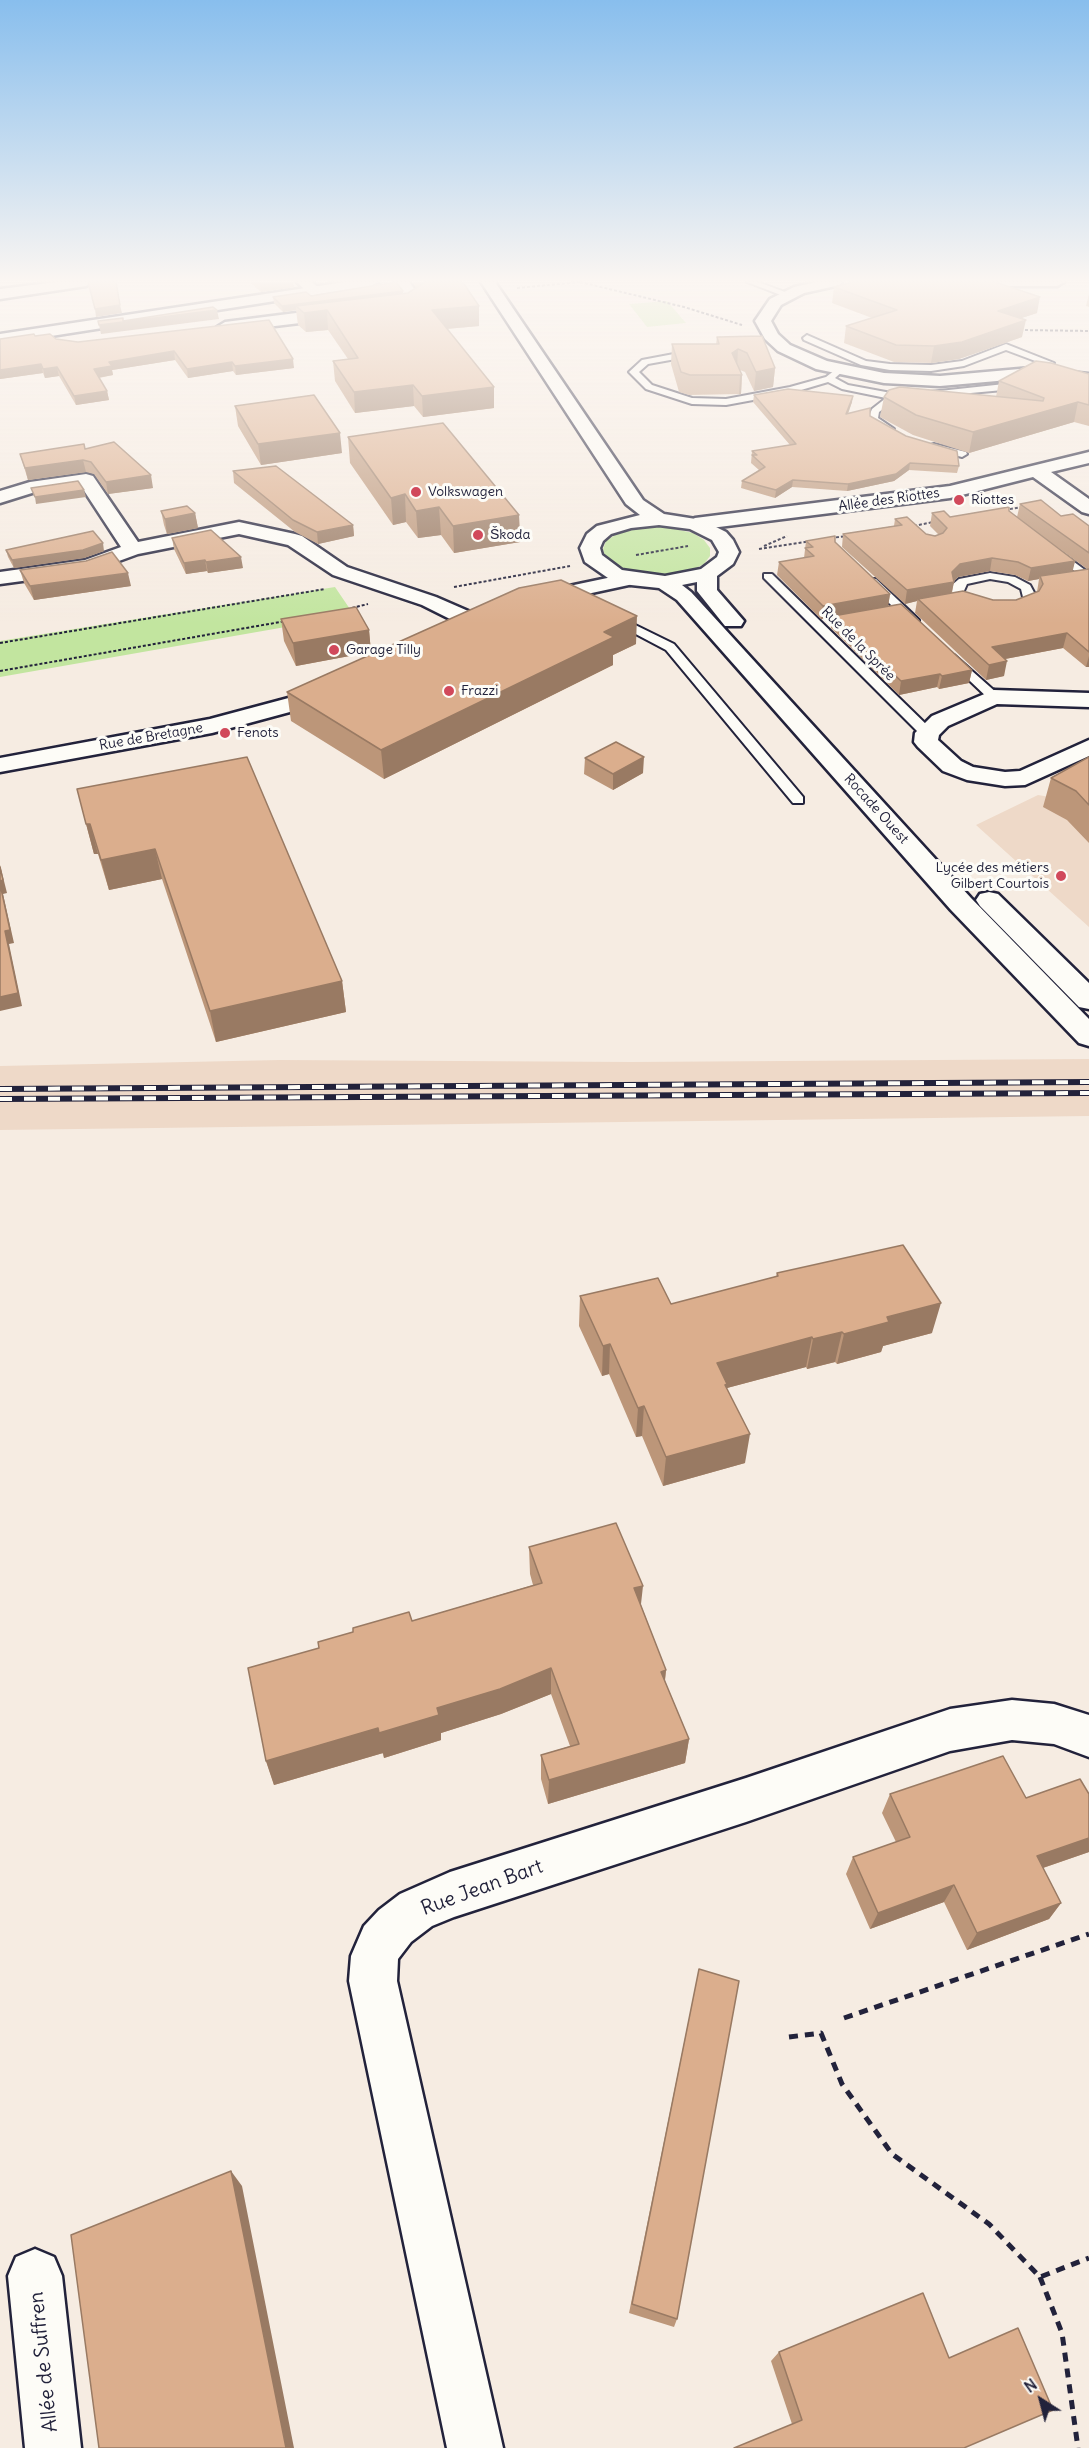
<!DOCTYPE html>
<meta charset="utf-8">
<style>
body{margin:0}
#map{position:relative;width:1089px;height:2448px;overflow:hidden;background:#f6ece2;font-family:Delius,sans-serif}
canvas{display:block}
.north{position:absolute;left:1011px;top:2370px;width:60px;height:60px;-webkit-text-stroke:4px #fdfcf7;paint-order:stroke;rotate:324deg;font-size:16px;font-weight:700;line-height:24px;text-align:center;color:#22223b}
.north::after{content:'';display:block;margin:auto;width:21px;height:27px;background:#22223b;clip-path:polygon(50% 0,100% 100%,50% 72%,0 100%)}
</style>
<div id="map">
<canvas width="1089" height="2448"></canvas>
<div class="north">N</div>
</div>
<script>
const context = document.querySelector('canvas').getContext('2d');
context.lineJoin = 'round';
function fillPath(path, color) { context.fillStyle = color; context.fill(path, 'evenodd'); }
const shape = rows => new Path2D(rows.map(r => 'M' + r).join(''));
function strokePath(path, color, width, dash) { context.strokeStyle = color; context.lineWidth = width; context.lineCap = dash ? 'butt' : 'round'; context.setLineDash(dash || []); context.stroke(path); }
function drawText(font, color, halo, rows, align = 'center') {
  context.font = font + ' Delius,sans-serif'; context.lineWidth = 6; context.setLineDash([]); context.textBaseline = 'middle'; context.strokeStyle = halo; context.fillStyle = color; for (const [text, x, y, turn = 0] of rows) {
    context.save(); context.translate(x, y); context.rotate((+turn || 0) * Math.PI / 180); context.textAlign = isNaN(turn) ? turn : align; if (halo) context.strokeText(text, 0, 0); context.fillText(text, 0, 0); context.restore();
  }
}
const built = shape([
 [1089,780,1089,927,976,825,1038,795,1056,798],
 [1089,1059,1089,1116,0,1130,0,1066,280,1060,632,1062]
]);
const green = shape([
 [667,301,686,323,647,327,629,304],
 [661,526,693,533,704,540,710,548,710,556,704,564,692,570,659,575,626,570,605,557,603,549,606,541,615,535,627,530],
 [335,587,354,615,0,677,0,641]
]);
const pathFar1 = shape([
 [580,282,684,307,742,325],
 [517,288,580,282],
 [1020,330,1089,331],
 [1005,510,1022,507],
 [914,526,933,522],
 [831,538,847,536],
 [764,546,787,536],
 [759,549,811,541],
 [636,555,688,546],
 [454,587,570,566],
 [352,608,368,604],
 [0,643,325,589],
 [0,671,286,621]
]);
const path = shape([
 [844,2018,1089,1934],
 [789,2037,821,2033,842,2084,892,2154,989,2224,1040,2277,1089,2258],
 [1040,2277,1062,2333,1078,2448]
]);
const service = shape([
 [747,282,758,282,793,295,786,297,747,282],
 [807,335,866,361,890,364,931,365,962,361,1006,344,1054,363,1046,365,1006,350,964,366,931,371,890,370,861,365,804,340,803,338,807,335],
 [695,350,698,351,698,355,648,364,639,372,652,385,692,398,726,399,790,387,826,377,839,367,844,370,835,378,848,385,902,395,1014,383,1019,386,1014,389,895,400,879,412,878,418,894,429,894,433,891,434,868,419,872,409,886,398,842,389,828,382,791,393,726,405,692,404,646,389,629,372,642,360,695,350],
 [934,444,966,452,967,454,962,457,931,449,931,445,934,444],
 [1050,550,1058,550,1089,573,1089,581,1050,554,1050,550],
 [990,573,1015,577,1030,585,1037,598,1033,605,1013,613,990,613,965,606,951,594,952,585,959,579,990,573],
 [990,579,1008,582,1021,589,1024,601,1011,607,991,607,973,602,963,593,967,584,990,579],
 [764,574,772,574,932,730,932,736,922,736,764,578,764,574],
 [868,579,876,579,919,620,919,624,911,624,868,583,868,579],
 [613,618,621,618,674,644,803,797,803,803,793,803,666,650,613,622,613,618],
 [954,655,998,694,998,700,990,700,950,662,950,656,954,655]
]);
const minor = shape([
 [57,282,93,282,86,286,0,299,0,289,57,282],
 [395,282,409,282,424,301,421,304,408,310,225,332,217,327,225,322,407,299,395,282],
 [1089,452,1089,463,1051,472,1089,499,1089,514,1082,512,1033,477,950,498,695,530,685,524,695,518,950,486,1089,452],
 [86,474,93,476,138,542,239,522,295,534,302,536,347,567,436,597,482,617,485,622,482,627,466,627,422,605,333,575,288,545,239,534,138,554,89,572,0,584,0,572,85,560,121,547,81,486,32,493,0,503,0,491,30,482,86,474],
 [631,573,638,575,641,579,638,583,536,605,529,603,525,599,529,595,536,593,631,573],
 [329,682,337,684,340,689,337,694,312,706,212,733,0,772,0,758,210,719,296,696,329,682],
 [994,690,1089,693,1089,707,997,704,948,726,939,735,938,740,961,761,973,767,1005,772,1020,771,1089,740,1089,756,1025,785,1005,786,967,780,943,771,918,747,914,742,915,733,932,716,994,690],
 [1012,1700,1054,1704,1089,1715,1089,1757,1054,1744,1012,1740,950,1751,746,1822,454,1917,432,1926,411,1942,398,1959,397,1981,503,2448,447,2448,349,1981,351,1956,364,1926,379,1910,400,1894,450,1872,746,1778,950,1709,1012,1700],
 [35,2249,54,2257,62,2276,81,2448,25,2448,8,2276,16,2257,35,2249]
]);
const tertiary = shape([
 [297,282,312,282,322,291,314,296,309,294,297,282],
 [817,282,842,282,840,285,804,293,781,305,771,321,778,334,790,345,827,361,884,373,940,376,1031,368,1089,374,1089,384,1031,378,940,386,884,383,816,369,778,351,765,339,755,321,770,299,794,287,817,282],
 [980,282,1064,282,1057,286,987,286,980,282]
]);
const secondary = shape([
 [345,282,378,282,371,286,0,344,0,334,345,282]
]);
const primary = shape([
 [481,282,495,282,643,500,664,514,702,520,726,532,733,540,739,552,733,564,717,576,717,590,744,621,741,626,725,626,697,591,697,582,682,585,691,592,971,898,1089,1019,1089,1046,1079,1043,951,910,677,600,659,588,631,585,608,578,585,562,580,548,587,534,597,526,640,515,626,504,481,282],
 [659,525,690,529,712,540,719,552,717,557,701,569,665,576,622,570,602,555,600,548,603,541,611,534,631,528,659,525],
 [989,892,998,894,1089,983,1089,1009,1079,1007,980,906,976,900,980,894,989,892]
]);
const rail = shape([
 [0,1089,1089,1082],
 [0,1099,1089,1093]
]);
const wall = shape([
 [250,282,293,282,294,287,261,292],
 [414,282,460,282,479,306,479,326,447,329,494,387,494,408,423,417,414,406,355,413,335,381,333,361,348,359,328,330,306,332,298,325,296,310,283,312,274,303,273,297,311,296,403,291,403,293,408,293,416,288,414,284],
 [834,287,1037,313,1021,318,1022,337,959,359,931,363,894,362,844,343,846,326,872,318,832,303],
 [1089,293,1089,307,1086,306],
 [269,320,294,368,236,375,233,371,188,378,175,360,112,370,113,375,99,378,107,391,109,400,76,405,59,376,45,378,43,373,0,379,0,339,35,336,78,342],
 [717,337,775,368,773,387,754,391,745,372,740,370,742,375,741,394,689,395,679,392,671,364,672,344,716,344],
 [1089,374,1089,426,1074,422,969,453,913,435,880,417,884,397,996,397,999,381],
 [754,395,852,402,848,414,870,416,959,466,957,473,909,470,894,481,847,491,792,487,775,498,741,488,742,481,759,470,751,463,752,451,790,445,753,402],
 [235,406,342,453,261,465,238,426],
 [348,437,519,515,520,542,454,553,441,535,418,538,406,522,393,525,350,463],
 [85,449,153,488,108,494,94,474,86,472,28,480,20,454],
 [233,471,353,525,354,536,318,544,295,532,234,483],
 [1020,504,1061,516,1089,526,1089,667,1086,667,1063,648,1005,659,1004,676,986,680,915,613,917,601,905,604,842,547,843,534,894,526,895,519,926,534,935,536,939,535,930,526,932,513,950,517,1009,511,1017,517],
 [1056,546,1087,569,1072,571,1075,561],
 [990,571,1015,575,1028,581,1039,579,1037,592,1016,600,993,600,952,593,954,581,958,577],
 [161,511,195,513,198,528,167,534,164,525],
 [172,538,243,568,208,573,207,571,186,574,174,549],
 [806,541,835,542,890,594,888,606,972,670,969,683,939,689,937,687,899,695,831,628,832,616,821,619,777,575,779,562,804,558],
 [6,550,104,551,84,558,14,568,8,557],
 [20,570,131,586,34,600,24,583],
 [281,619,369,630,371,652,296,666,284,641],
 [636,644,613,655,613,665,384,779,291,721,287,692],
 [1089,757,1089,843,1067,820,1043,807,1051,778],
 [585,758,643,773,613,790,584,774],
 [77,789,342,981,346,1012,216,1042,162,879,109,890,98,854,94,854],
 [777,1273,932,1333,883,1346,881,1352,837,1364,835,1362,807,1369,806,1367,727,1388,745,1463,663,1486,642,1436,636,1437,609,1374,602,1376,579,1326,580,1296,671,1304,776,1277],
 [529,1547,641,1605,666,1670,665,1681,689,1739,685,1763,548,1804,541,1779,541,1755,570,1746,551,1694,501,1714,441,1733,441,1740,384,1758,383,1753,274,1785,266,1761,412,1621,533,1585,530,1574],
 [890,1794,1026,1798,1089,1794,1089,1852,1043,1868,1061,1903,1049,1919,967,1950,944,1902,870,1929,846,1874,853,1857,896,1842,882,1813],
 [699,1969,677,2319,674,2327,629,2313],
 [779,2352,964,2448,792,2424,771,2361]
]);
const shadedWall = shape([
 [260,282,293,282,294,287,261,292],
 [403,291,403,297,296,306,296,310,283,312,282,306],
 [1040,297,1037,313,995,327,998,311],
 [120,305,122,313,96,317,95,309],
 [479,306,479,326,433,330,432,310],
 [217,310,219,319,101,334,99,325],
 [327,310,328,330,306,332,304,313],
 [1026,320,1022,337,959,359,931,363,934,346],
 [738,349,737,368,732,353],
 [174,351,175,360,112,370,113,375,96,378,94,369,109,362],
 [293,359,294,368,236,375,235,366],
 [232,362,233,371,188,378,187,369],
 [41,364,43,373,0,379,0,370],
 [57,367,59,376,45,378,43,369],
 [775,368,773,387,754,391,756,372],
 [740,375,742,375,741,394,739,395],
 [413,385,414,406,355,413,354,392],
 [494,387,494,408,423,417,422,396],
 [107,391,109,400,76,405,74,396],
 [853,396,852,402,845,421,846,414],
 [1078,402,1074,422,969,453,973,432],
 [340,433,342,453,261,465,258,444],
 [83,460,86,472,28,480,25,468],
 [910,463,909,470,894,481,847,491,848,484],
 [151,475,153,488,108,494,106,482],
 [793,480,792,487,775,498,776,490],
 [84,490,86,497,36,504,35,497],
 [405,494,406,522,393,525,391,498],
 [439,507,441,535,418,538,416,511],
 [195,513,198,528,167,534,165,519],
 [519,515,520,542,454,553,453,526],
 [353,525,354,536,318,544,317,532],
 [103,543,104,551,84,558,14,568,12,560],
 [241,557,243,568,208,573,206,562],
 [992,558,990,571,958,577,953,582,954,582,951,595,918,599,917,601,905,604,907,590,952,572,960,564],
 [205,560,207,571,186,574,184,563],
 [1075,561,1072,574,1040,576,1039,579,1028,581,1031,568],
 [128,573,131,586,34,600,30,586],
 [890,594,888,607,821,619,823,606],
 [637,616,636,644,613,655,613,665,384,779,381,750,604,632],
 [369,630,371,652,296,666,293,643],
 [1067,633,1063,648,989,662,992,647],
 [1089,656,1089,667,1086,667],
 [1007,661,1004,676,986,680,989,665],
 [972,670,969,683,939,689,942,676],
 [940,674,937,687,899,695,901,681],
 [644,757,643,773,613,790,613,774],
 [86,824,90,824,98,854,94,854],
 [155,849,162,879,109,890,101,860],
 [0,865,7,893,3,894,14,943,9,944,22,1006,0,1011],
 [342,981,346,1012,216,1042,210,1011],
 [941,1303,932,1333,883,1346,881,1352,837,1364,844,1334,887,1317],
 [842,1332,835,1362,807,1369,813,1339],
 [812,1337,806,1367,727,1388,723,1414,717,1363],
 [610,1344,609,1374,602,1376,603,1346],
 [644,1406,642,1436,636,1437,638,1408],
 [750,1434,745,1463,663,1486,666,1457],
 [643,1586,640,1613,634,1588],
 [551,1668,551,1694,501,1714,441,1733,441,1740,384,1758,379,1733,437,1708],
 [666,1670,663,1696,661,1672],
 [378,1728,383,1753,274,1785,266,1761],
 [689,1739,685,1763,548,1804,549,1780],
 [1089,1838,1089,1852,1025,1874,1037,1856],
 [954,1885,944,1902,870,1929,878,1913],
 [1061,1903,1049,1919,967,1950,977,1933],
 [231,2171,242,2186,294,2448,286,2448]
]);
const building = shape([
 [88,282,116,282,120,305,95,309,88,282],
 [396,282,403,291,282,306,273,297,306,292,311,296,396,282],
 [425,282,460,282,464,284,479,306,432,310,494,387,422,396,413,385,354,392,333,361,358,358,327,310,304,313,296,306,408,293,425,282],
 [852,282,995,282,1040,297,998,311,1026,320,962,342,934,346,896,345,846,326,897,310,834,287,852,282],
 [213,307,217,310,99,325,98,321,123,318,123,321,213,307],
 [269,320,293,359,235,366,232,362,187,369,174,351,109,362,112,366,94,369,107,391,74,396,57,367,43,369,41,364,0,370,0,339,34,334,35,336,50,334,56,339,78,342,269,320],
 [762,336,775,368,756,372,747,353,738,349,732,353,742,375,690,375,681,372,672,344,719,344,717,337,762,336],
 [1036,361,1051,363,1089,374,1089,405,1078,402,973,432,916,415,884,397,889,390,900,387,1043,401,1044,398,999,381,1036,361],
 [788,389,853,396,846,414,870,408,870,416,906,436,957,451,959,466,910,463,896,474,848,484,793,480,776,490,742,481,765,467,752,455,757,455,752,451,796,444,754,395,788,389],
 [314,395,340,433,258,444,235,406,314,395],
 [443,423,519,515,453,526,439,507,416,511,405,494,391,498,348,437,443,423],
 [114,442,151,475,106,482,91,462,83,460,25,468,20,454,84,444,85,449,114,442],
 [276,466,353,525,317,532,293,520,233,471,276,466],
 [78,481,84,490,35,497,31,488,78,481],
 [1041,500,1061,516,1073,514,1089,526,1089,553,1020,504,1041,500],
 [187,506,195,513,165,519,161,511,187,506],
 [1009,507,1009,511,1075,561,1031,568,1018,562,992,558,960,564,952,572,954,582,907,590,843,534,902,525,895,519,907,517,926,534,935,536,943,533,947,528,932,513,944,511,950,517,1009,507],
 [211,530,241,557,206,562,205,560,184,563,172,538,211,530],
 [93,531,103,543,83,550,12,560,6,550,93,531],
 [835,536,835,542,890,594,823,606,779,562,814,556,805,548,813,547,806,541,835,536],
 [112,552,128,573,30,586,20,570,86,561,112,552],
 [1089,569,1089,652,1067,633,992,647,1007,661,989,665,918,599,963,591,993,600,1016,600,1039,591,1043,584,1040,576,1089,569],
 [561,580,637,616,604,632,614,637,381,750,287,692,519,588,561,580],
 [901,604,972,670,942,676,940,674,901,681,833,616,901,604],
 [356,607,369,630,293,643,281,619,356,607],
 [616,742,644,757,613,774,585,758,616,742],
 [247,757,342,981,210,1011,155,849,101,860,90,824,86,824,77,789,247,757],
 [1089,757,1089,805,1076,791,1051,778,1089,757],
 [0,867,3,880,0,881,0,867],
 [0,884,10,930,5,931,18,993,0,997,0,884],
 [903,1245,941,1303,887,1317,889,1322,844,1334,842,1332,813,1339,812,1337,717,1363,727,1384,725,1385,750,1434,666,1457,644,1406,638,1408,610,1344,603,1346,580,1296,658,1278,671,1304,778,1276,777,1273,903,1245],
 [616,1523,643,1586,634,1588,666,1670,661,1672,689,1739,549,1780,541,1755,579,1744,551,1668,500,1689,437,1708,439,1715,379,1733,378,1728,266,1761,248,1668,319,1648,318,1642,353,1632,353,1628,409,1612,412,1621,542,1583,529,1547,616,1523],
 [1003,1756,1026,1798,1080,1779,1089,1794,1089,1838,1037,1856,1061,1903,977,1933,954,1885,878,1913,853,1857,910,1837,890,1794,1003,1756],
 [699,1969,739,1981,677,2319,632,2304,699,1969],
 [231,2171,286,2448,99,2448,71,2235,231,2171],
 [923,2293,949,2358,1018,2328,1053,2410,964,2448,734,2448,802,2420,779,2352,923,2293]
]);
const markers = [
 [416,492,6,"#d1495b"],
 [959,500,6,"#d1495b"],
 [478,535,6,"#d1495b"],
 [334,650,6,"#d1495b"],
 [449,691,6,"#d1495b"],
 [225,733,6,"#d1495b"],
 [1061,876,6,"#d1495b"]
];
const farPoinames = [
 ["Volkswagen",428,492],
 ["Riottes",971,500],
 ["Škoda",490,535],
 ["Garage Tilly",346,650],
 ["Frazzi",461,691],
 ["Fenots",237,733],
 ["Lycée des métiers",1049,868,"right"],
 ["Gilbert Courtois",1049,884,"right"]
];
const farStreetnames = [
 ["Allée des Riottes",889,500,-8],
 ["Rue de la Sprée",858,644,45],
 ["Rue de Bretagne",151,737,-10],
 ["Rocade Ouest",876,809,48]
];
const nearStreetnames = [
 ["Rue Jean Bart",482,1888,-20],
 ["Allée de Suffren",44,2362,-96]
];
fillPath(built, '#eed9c8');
fillPath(green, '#c2e59f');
strokePath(service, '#22223b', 4);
strokePath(minor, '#22223b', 5);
strokePath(tertiary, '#22223b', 5);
strokePath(secondary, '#22223b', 5);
strokePath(primary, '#22223b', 5);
strokePath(pathFar1, '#22223b', 2, [3, 2]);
strokePath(path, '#22223b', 5, [9, 7]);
fillPath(service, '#fdfcf7');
fillPath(minor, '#fdfcf7');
fillPath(tertiary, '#fdfcf7');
fillPath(secondary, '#fdfcf7');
fillPath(primary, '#fdfcf7');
strokePath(rail, '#22223b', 6);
strokePath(rail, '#fdfcf7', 4, [12]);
fillPath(wall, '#bc9679');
fillPath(shadedWall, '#997a63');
fillPath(building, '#dbae8d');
strokePath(building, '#997a63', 1.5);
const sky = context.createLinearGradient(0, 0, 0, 624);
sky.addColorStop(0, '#88beed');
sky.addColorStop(0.45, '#fbf6f2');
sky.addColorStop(1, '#fbf6f200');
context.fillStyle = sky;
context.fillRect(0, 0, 1089, 624);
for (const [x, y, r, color] of markers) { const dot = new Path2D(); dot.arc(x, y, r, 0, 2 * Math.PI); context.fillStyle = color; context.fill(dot); strokePath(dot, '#fdfcf7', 2); }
drawText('14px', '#22223b', '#fdfcf7', farPoinames, 'left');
drawText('14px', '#22223b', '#fdfcf7', farStreetnames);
drawText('20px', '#22223b', '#fdfcf7', nearStreetnames);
</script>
